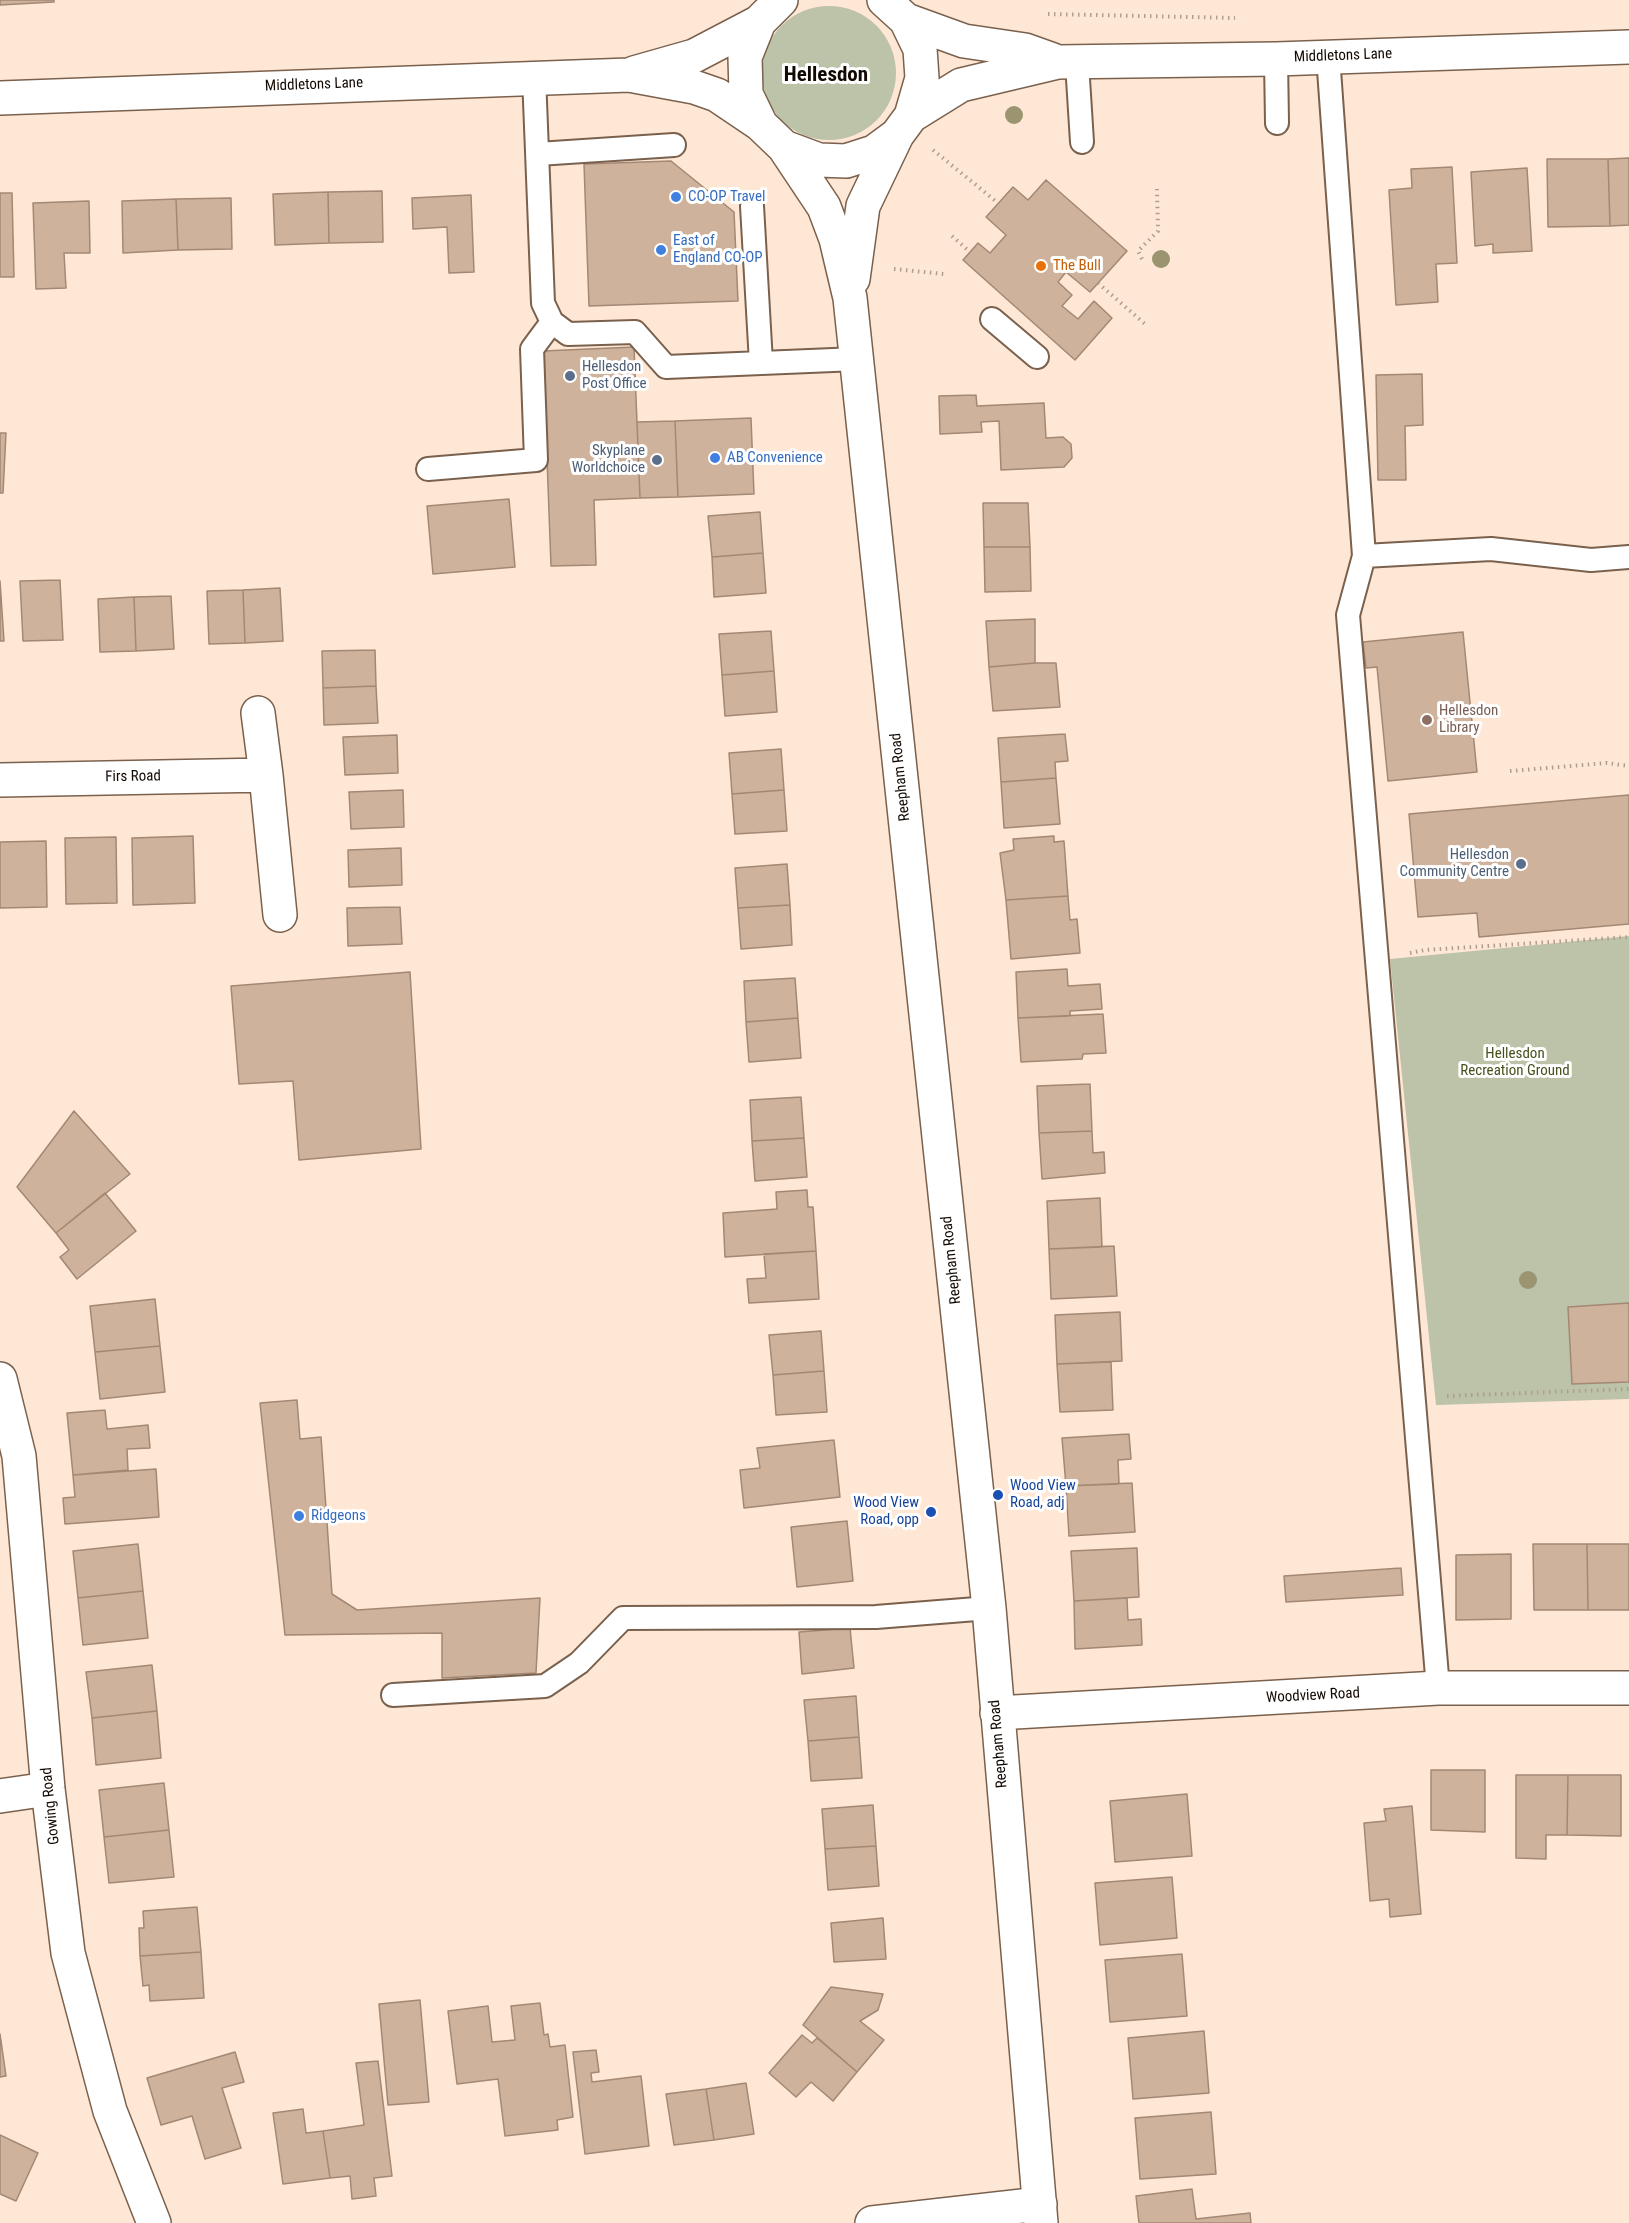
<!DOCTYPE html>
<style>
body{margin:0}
canvas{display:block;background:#ffe7d5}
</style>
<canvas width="1629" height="2223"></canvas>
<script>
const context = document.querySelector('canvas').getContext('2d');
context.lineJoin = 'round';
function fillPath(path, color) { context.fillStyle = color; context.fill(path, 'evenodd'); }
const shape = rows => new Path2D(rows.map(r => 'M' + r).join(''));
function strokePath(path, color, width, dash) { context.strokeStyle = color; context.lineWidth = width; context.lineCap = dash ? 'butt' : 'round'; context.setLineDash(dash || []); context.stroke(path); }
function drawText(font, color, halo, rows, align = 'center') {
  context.font = font + ' "Roboto Condensed",sans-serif'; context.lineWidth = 6; context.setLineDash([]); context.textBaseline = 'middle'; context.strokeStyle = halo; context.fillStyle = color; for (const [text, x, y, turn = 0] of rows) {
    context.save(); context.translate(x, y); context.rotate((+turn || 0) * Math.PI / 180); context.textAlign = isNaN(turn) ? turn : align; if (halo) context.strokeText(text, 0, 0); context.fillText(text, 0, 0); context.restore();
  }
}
const green = shape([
 '762 73a67 67 0 1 1 134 0a67 67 0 1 1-134 0Z',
 [1629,936,1629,1399,1436,1405,1390,959]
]);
const building = shape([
 [0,0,54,0,54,2,0,5,0,0],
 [1629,158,1629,225,1610,226,1608,159,1629,158],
 [1547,159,1608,159,1610,226,1548,227,1547,159],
 [671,161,734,212,738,301,589,306,584,164,671,161],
 [1452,167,1457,263,1436,264,1438,302,1396,305,1389,190,1412,188,1411,169,1452,167],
 [1527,168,1532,251,1493,253,1493,244,1475,246,1471,172,1527,168],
 [1046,180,1127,251,1090,292,1066,272,1058,282,1072,295,1062,306,1078,319,1094,301,1112,318,1075,360,963,260,978,243,990,253,1006,235,986,217,1013,187,1028,200,1046,180],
 [382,191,383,242,329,243,328,192,382,191],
 [328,192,329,243,275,245,273,194,328,192],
 [0,193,12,193,14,277,0,277,0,193],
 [471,195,474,272,449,273,447,227,413,229,412,198,471,195],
 [231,198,232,249,178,250,176,199,231,198],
 [176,199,178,250,123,253,122,201,176,199],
 [89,201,90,253,64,253,66,288,36,289,33,203,89,201],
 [634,347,640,498,594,500,596,565,551,566,543,351,634,347],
 [1422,374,1423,425,1405,426,1406,480,1378,480,1376,375,1422,374],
 [976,395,977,406,1044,403,1046,438,1063,437,1071,444,1072,458,1064,467,1001,470,999,421,981,422,982,432,940,434,939,396,976,395],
 [751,418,754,494,678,497,675,421,751,418],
 [675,421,678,497,640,498,637,422,675,421],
 [0,433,6,433,3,493,0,493,0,433],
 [509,499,515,567,433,574,427,506,509,499],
 [983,503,1028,503,1030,547,984,547,983,503],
 [760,512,763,553,712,557,708,516,760,512],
 [984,547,1030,547,1031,591,985,592,984,547],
 [763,553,766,593,714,597,712,557,763,553],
 [60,580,63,640,23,641,20,581,60,580],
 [0,581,4,641,0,641,0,581],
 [280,588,283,641,245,643,243,590,280,588],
 [243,590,245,643,209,644,207,591,243,590],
 [171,596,174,649,136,651,134,597,171,596],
 [134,597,136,651,100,652,98,599,134,597],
 [1035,619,1035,663,989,667,986,621,1035,619],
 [771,631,774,671,722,675,719,634,771,631],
 [1463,632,1477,772,1388,781,1377,667,1366,668,1363,642,1463,632],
 [375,650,376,686,323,688,322,651,375,650],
 [1035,663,1056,663,1060,707,993,711,989,667,1035,663],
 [774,671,777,712,725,716,722,675,774,671],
 [376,686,378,723,324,725,323,688,376,686],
 [1065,734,1068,761,1055,762,1056,778,1001,782,998,738,1065,734],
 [397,735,398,773,345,775,343,737,397,735],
 [781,749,784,790,732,794,729,753,781,749],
 [1056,778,1060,824,1004,828,1001,782,1056,778],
 [403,790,404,827,351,829,349,792,403,790],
 [784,790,787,831,735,834,732,794,784,790],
 [1629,795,1629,924,1479,937,1477,913,1418,917,1409,814,1629,795],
 [193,836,195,903,133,905,132,838,193,836],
 [1054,836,1054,842,1064,841,1068,896,1006,900,1000,853,1014,850,1013,839,1054,836],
 [116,837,117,903,66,904,65,838,116,837],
 [46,841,47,907,0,908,0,842,46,841],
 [401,848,402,885,349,887,348,850,401,848],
 [787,864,790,905,738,908,735,868,787,864],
 [1068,896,1070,920,1077,919,1080,953,1011,959,1006,900,1068,896],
 [790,905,792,945,741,949,738,908,790,905],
 [400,907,402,944,348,946,347,908,400,907],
 [1067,969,1068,986,1100,984,1102,1009,1070,1011,1070,1016,1018,1018,1016,972,1067,969],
 [410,972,421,1149,299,1160,293,1081,239,1084,231,986,410,972],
 [795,978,798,1018,746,1022,744,981,795,978],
 [1103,1014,1106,1053,1083,1054,1082,1059,1021,1062,1018,1018,1103,1014],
 [798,1018,801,1058,749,1062,746,1022,798,1018],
 [1090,1084,1092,1131,1039,1133,1037,1086,1090,1084],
 [801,1097,804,1138,752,1141,750,1100,801,1097],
 [74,1111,130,1174,56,1233,17,1187,74,1111],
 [1092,1131,1093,1153,1104,1152,1105,1173,1042,1179,1039,1133,1092,1131],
 [804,1138,807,1177,755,1181,752,1141,804,1138],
 [807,1190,808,1207,813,1207,816,1251,725,1257,723,1213,777,1209,776,1192,807,1190],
 [105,1193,136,1231,77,1279,60,1257,69,1250,56,1233,105,1193],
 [1100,1198,1102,1247,1049,1249,1047,1201,1100,1198],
 [1114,1246,1117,1296,1051,1299,1049,1249,1114,1246],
 [816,1251,819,1299,749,1303,747,1279,766,1278,764,1254,816,1251],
 [155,1299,160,1346,95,1352,90,1306,155,1299],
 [1629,1303,1629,1382,1572,1384,1568,1307,1629,1303],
 [1120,1312,1122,1361,1057,1364,1055,1315,1120,1312],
 [821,1331,824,1371,773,1375,769,1335,821,1331],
 [160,1346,165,1392,100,1399,95,1352,160,1346],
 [1111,1362,1113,1410,1060,1412,1057,1364,1111,1362],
 [824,1371,827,1412,776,1415,773,1375,824,1371],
 [297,1400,300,1439,321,1437,332,1594,357,1610,540,1598,536,1673,442,1678,442,1633,285,1635,260,1403,297,1400],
 [105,1410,107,1429,148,1425,150,1448,127,1449,128,1470,73,1475,67,1413,105,1410],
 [1129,1434,1131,1459,1118,1460,1119,1484,1066,1486,1062,1438,1129,1434],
 [834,1440,840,1497,744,1508,740,1470,760,1468,757,1448,834,1440],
 [156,1469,159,1517,65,1524,63,1498,75,1497,73,1475,156,1469],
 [1132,1483,1135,1532,1069,1536,1066,1486,1132,1483],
 [847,1521,853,1581,797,1587,791,1527,847,1521],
 [138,1544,143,1591,78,1598,73,1551,138,1544],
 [1533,1544,1587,1544,1588,1610,1534,1610,1533,1544],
 [1587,1544,1629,1544,1629,1610,1588,1610,1587,1544],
 [1137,1548,1139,1597,1074,1601,1071,1551,1137,1548],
 [1511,1554,1511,1619,1456,1620,1456,1555,1511,1554],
 [1401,1568,1403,1595,1286,1602,1284,1576,1401,1568],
 [143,1591,148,1638,83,1645,78,1598,143,1591],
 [1127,1598,1128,1620,1141,1619,1142,1645,1075,1649,1074,1601,1127,1598],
 [850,1628,854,1668,802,1674,799,1632,850,1628],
 [152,1665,157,1711,92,1718,86,1672,152,1665],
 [856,1696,859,1737,808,1741,804,1700,856,1696],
 [157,1711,161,1758,96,1765,92,1718,157,1711],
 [859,1737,862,1778,811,1781,808,1741,859,1737],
 [1431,1770,1485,1770,1485,1832,1431,1830,1431,1770],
 [1516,1775,1568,1775,1567,1835,1546,1835,1546,1859,1516,1858,1516,1775],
 [1568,1775,1621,1775,1621,1836,1567,1835,1568,1775],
 [164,1783,169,1830,104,1837,99,1790,164,1783],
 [1187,1794,1192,1856,1115,1862,1110,1801,1187,1794],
 [873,1805,876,1846,825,1849,822,1809,873,1805],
 [1412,1806,1421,1914,1390,1917,1389,1899,1370,1901,1364,1823,1386,1821,1384,1809,1412,1806],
 [169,1830,174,1877,109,1883,104,1837,169,1830],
 [876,1846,879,1886,828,1890,825,1849,876,1846],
 [1172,1877,1177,1938,1100,1945,1095,1883,1172,1877],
 [197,1907,201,1952,140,1956,139,1928,144,1928,143,1911,197,1907],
 [883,1918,886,1959,834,1962,831,1923,883,1918],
 [201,1952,204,1998,150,2001,149,1985,143,1986,140,1956,201,1952],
 [1182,1954,1187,2016,1110,2022,1105,1960,1182,1954],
 [831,1987,883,1994,878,2010,860,2021,884,2040,857,2072,803,2025,831,1987],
 [420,2000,429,2102,388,2105,379,2004,420,2000],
 [540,2003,544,2035,548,2034,550,2047,565,2045,573,2117,557,2120,558,2130,505,2136,498,2079,457,2084,448,2011,488,2006,492,2042,515,2040,511,2006,540,2003],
 [1204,2031,1209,2093,1133,2099,1128,2038,1204,2031],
 [0,2034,6,2076,0,2077,0,2034],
 [802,2035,812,2043,817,2038,857,2072,833,2101,811,2082,796,2097,769,2073,802,2035],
 [596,2050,599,2072,591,2073,592,2082,641,2076,649,2146,585,2154,573,2052,596,2050],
 [235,2052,244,2082,222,2088,241,2148,205,2159,192,2116,161,2125,147,2078,235,2052],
 [378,2061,392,2176,374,2178,376,2196,352,2199,350,2176,330,2178,323,2131,364,2125,356,2063,378,2061],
 [746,2083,754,2134,714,2140,706,2089,746,2083],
 [706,2089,714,2140,674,2145,666,2094,706,2089],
 [303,2109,306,2133,323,2131,330,2178,283,2184,273,2113,303,2109],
 [1211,2112,1216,2174,1140,2179,1135,2118,1211,2112],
 [0,2135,38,2153,16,2201,0,2194,0,2135],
 [1192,2189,1196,2219,1250,2213,1251,2223,1139,2223,1136,2196,1192,2189]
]);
const path = shape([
 [1048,14,1235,18],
 [933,150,998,203],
 [952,236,970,252],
 [1142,259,1138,251,1158,231,1157,189],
 [894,269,944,274],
 [1098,283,1145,324],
 [1510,771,1607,763,1629,766],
 [1410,953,1425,950,1629,937],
 [1447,1396,1629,1389]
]);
const service = shape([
 [1328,56,1364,556,1348,615,1438,1688],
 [1276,59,1277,123],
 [1077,63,1082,142],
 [534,76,543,303,552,322,568,334,635,332,666,367,857,359],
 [538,154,674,145],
 [752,206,761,363],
 [992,319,1037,357],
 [428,469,536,460,532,349,552,322],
 [1364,556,1491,549,1591,560,1629,557],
 [393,1695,545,1686,579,1663,623,1618,876,1617,989,1608]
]);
const minor = shape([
 [266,775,280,915],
 [0,780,266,775,258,713],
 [0,1379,19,1456,48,1789,68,1953,110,2111,154,2223],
 [997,1713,1438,1688,1629,1688],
 [0,1796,48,1789],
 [872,2223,1040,2204]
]);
const tertiary = shape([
 [781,0,759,22,745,57,746,94,761,125,784,147,824,207,836,239,850,298,989,1608,1041,2223],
 [906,20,964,41,1025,50,1053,60],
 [634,73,694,56,759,22],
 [0,98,629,75,694,87,717,95,760,124],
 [911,116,961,85,1058,62,1276,59,1629,47],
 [784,147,819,160,846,161,874,152,897,135],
 [853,279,863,206,897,135,911,116,922,78,920,49,906,20,884,0]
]);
const trees = [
 [1014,115],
 [1161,259],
 [1528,1280]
];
const markers = [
 [676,197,6,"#3f7fe0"],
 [661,250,6,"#3f7fe0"],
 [1041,266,6,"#e8710a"],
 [570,376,6,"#5c6f8a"],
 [715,458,6,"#3f7fe0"],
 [657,460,6,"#5c6f8a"],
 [1427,720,6,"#8d6e63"],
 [1521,864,6,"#5c6f8a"],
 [998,1495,6,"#1a4fb4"],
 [931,1512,6,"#1a4fb4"],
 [299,1516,6,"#3f7fe0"]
];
const streetNames = [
 ["Middletons Lane",1343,56,-2],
 ["Middletons Lane",314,85,-2],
 ["Firs Road",133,777,-1],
 ["Reepham Road",901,777,-96],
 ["Reepham Road",952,1260,-96],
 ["Woodview Road",1313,1696,-3],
 ["Reepham Road",999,1744,-95],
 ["Gowing Road",51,1806,-96]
];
const shopNames = [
 ["CO-OP Travel",688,197],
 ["East of",673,241],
 ["England CO-OP",673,258],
 ["AB Convenience",727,458],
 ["Ridgeons",311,1516]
];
const foodNames = [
 ["The Bull",1053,266]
];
const serviceNames = [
 ["Hellesdon",582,367,"left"],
 ["Post Office",582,384,"left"],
 ["Skyplane",645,451],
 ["Worldchoice",645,468],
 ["Hellesdon",1509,855],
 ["Community Centre",1509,872]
];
const educationNames = [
 ["Hellesdon",1439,711],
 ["Library",1439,728]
];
const parkNames = [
 ["Hellesdon",1515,1054],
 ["Recreation Ground",1515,1071]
];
const transitNames = [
 ["Wood View",1010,1486],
 ["Road, adj",1010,1503],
 ["Wood View",919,1503,"right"],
 ["Road, opp",919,1520,"right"]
];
const districtNames = [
 ["Hellesdon",826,76]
];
fillPath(green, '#bcc3a8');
fillPath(building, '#cfb29b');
strokePath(building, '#a38874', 1.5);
strokePath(service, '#7a614d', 26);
strokePath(minor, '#7a614d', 36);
strokePath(tertiary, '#7a614d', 36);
strokePath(path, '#b09d8f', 4, [1.5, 4.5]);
strokePath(service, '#fff', 22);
strokePath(minor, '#fff', 33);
strokePath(tertiary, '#fff', 33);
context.fillStyle = '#9a9470';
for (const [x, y] of trees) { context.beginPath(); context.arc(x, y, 9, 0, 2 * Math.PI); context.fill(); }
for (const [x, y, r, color] of markers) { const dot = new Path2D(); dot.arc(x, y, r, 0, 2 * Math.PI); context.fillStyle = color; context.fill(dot); strokePath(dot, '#fff', 2); }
drawText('15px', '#120903', '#fff', streetNames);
drawText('15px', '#366cbe', '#fff', shopNames, 'left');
drawText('15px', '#c56008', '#fff', foodNames, 'left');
drawText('15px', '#4e5e75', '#fff', serviceNames, 'right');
drawText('15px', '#785e54', '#fff', educationNames, 'left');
drawText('15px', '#48511d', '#fff', parkNames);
drawText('15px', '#164399', '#fff', transitNames, 'left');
drawText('bold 21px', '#120903', '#fff', districtNames);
</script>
